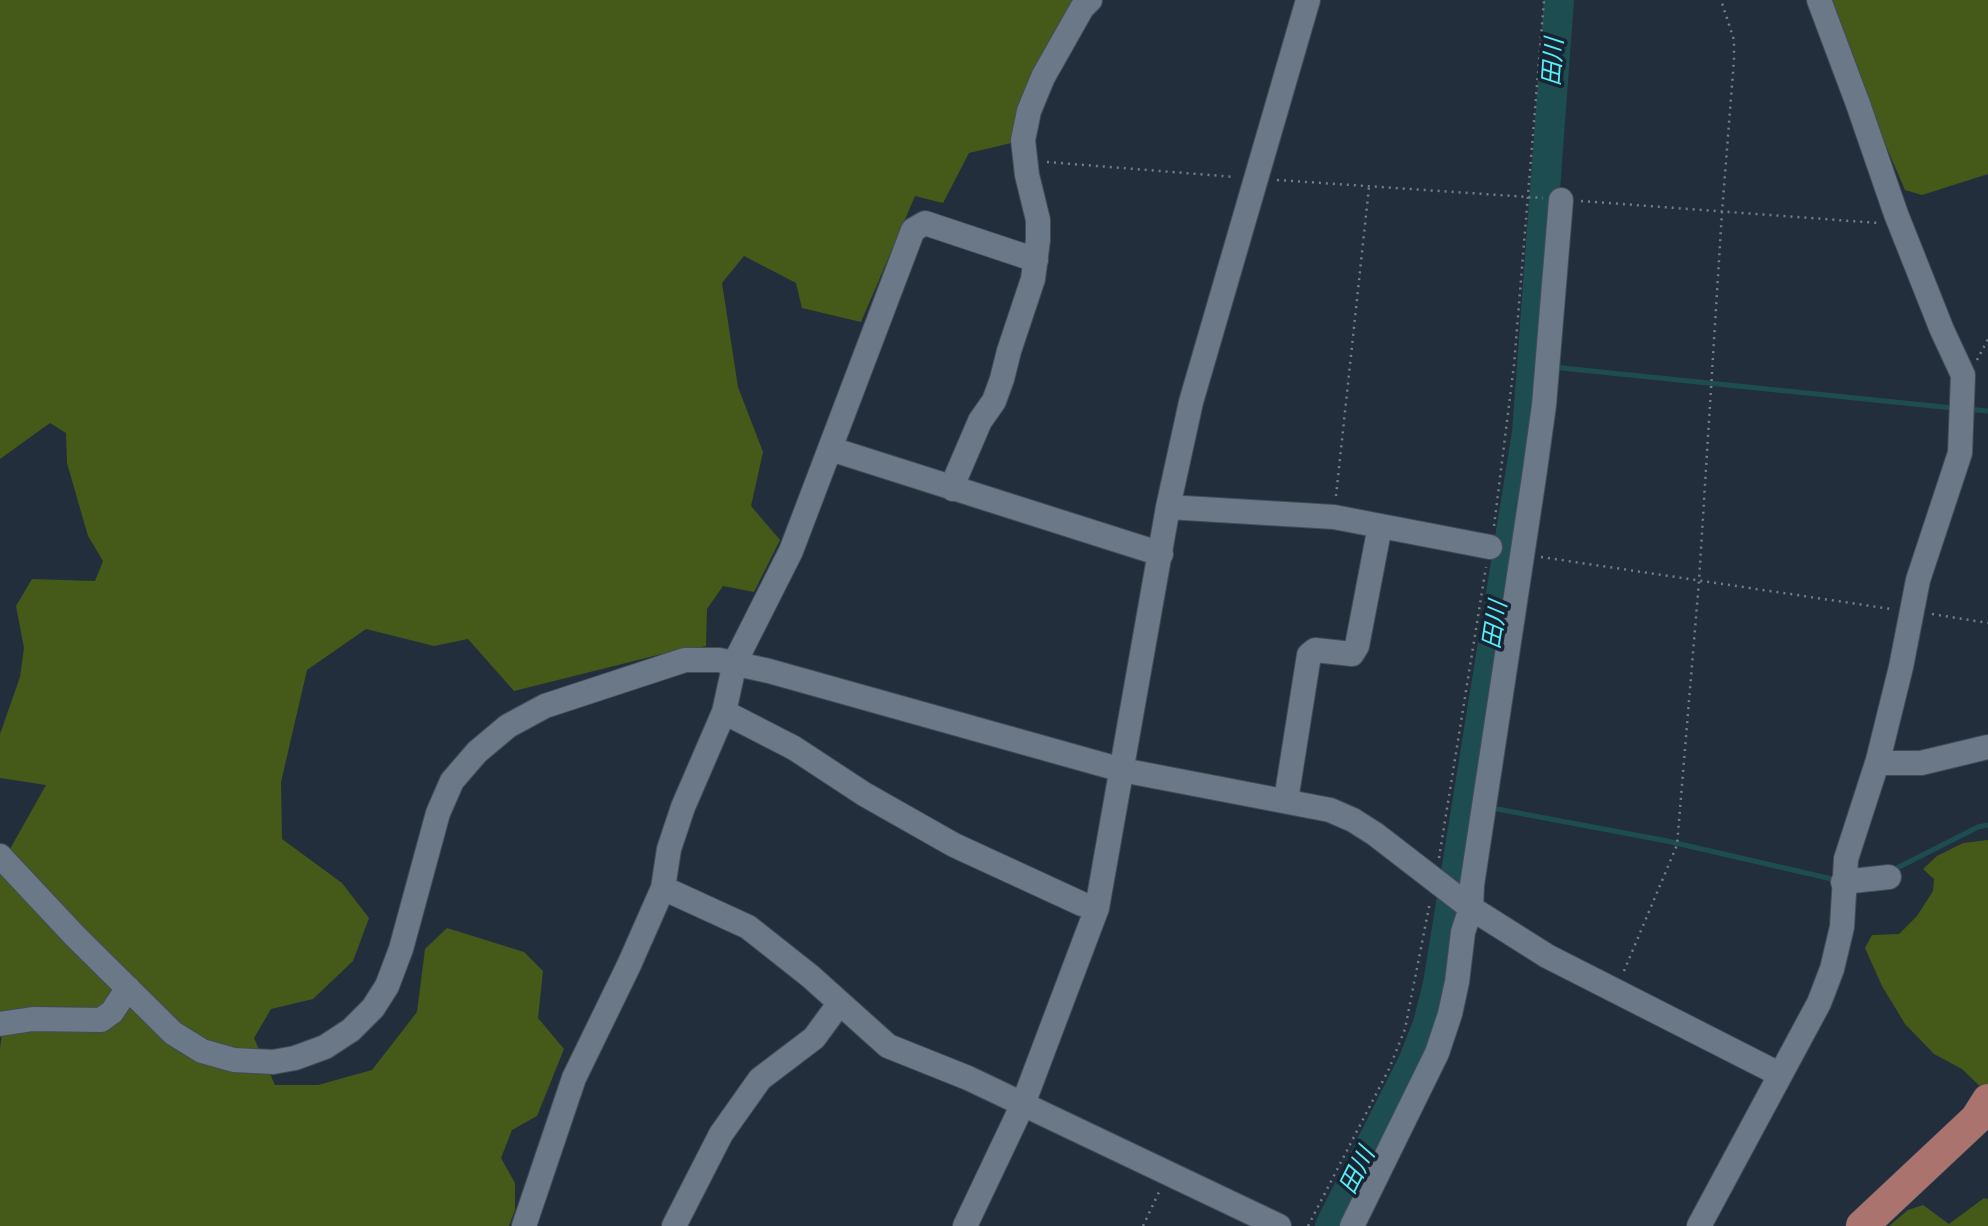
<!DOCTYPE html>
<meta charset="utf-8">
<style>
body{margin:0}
canvas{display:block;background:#222e3b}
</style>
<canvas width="1988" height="1226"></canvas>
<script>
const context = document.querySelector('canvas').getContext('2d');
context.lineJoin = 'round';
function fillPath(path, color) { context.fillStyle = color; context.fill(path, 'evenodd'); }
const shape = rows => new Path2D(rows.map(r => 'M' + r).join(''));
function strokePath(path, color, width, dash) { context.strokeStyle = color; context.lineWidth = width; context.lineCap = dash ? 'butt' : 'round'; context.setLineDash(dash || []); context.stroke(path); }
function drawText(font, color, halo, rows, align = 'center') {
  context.font = font + ' "Fira Sans Condensed","Noto Sans JP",sans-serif'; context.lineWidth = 7; context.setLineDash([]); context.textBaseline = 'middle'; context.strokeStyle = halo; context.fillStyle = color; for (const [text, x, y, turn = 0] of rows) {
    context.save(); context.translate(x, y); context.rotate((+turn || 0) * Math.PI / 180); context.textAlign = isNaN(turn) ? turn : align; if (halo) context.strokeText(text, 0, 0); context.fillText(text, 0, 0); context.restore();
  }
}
const green = shape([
 [0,0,1076,0,1020,141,969,153,943,203,915,196,861,322,802,308,796,283,744,256,722,283,738,387,763,452,751,506,780,540,754,592,723,586,707,609,706,646,658,655,514,691,468,639,434,646,366,629,307,670,281,782,282,839,342,883,369,918,353,961,313,999,271,1009,254,1038,275,1085,318,1085,372,1070,417,1012,425,949,447,928,524,952,543,971,538,1018,564,1049,537,1116,512,1130,501,1158,515,1183,515,1210,509,1226,0,1226,0,1048,2,1034,0,1030,0,858,10,849,46,785,0,778,0,734,20,677,24,648,16,606,32,579,95,581,103,561,88,536,67,463,66,433,50,423,0,459],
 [1830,0,1988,0,1988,174,1922,195,1905,190,1883,139],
 [1988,840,1988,1094,1962,1069,1934,1054,1905,1024,1882,986,1865,948,1872,935,1899,934,1917,916,1933,891,1934,879,1923,869,1937,856,1963,843],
 [1984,1198,1988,1199,1988,1226,1889,1226,1908,1210,1923,1205,1949,1224]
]);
const stream = shape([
 [1552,367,1953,408],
 [1967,409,1988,411],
 [1467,803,1479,805],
 [1492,808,1667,841,1832,879,1838,878],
 [1893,870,1978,827,1988,825]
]);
const river = shape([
 [1330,1226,1413,1062,1428,1024,1438,984,1527,433,1559,0]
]);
const path = shape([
 [1047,162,1235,177],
 [1277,180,1543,198],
 [1581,201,1878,223],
 [1977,360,1988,339],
 [1336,496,1369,187],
 [1494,526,1514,365,1544,0],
 [1541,557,1891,609],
 [1932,614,1988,623],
 [1439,858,1486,567],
 [1624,971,1677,845,1699,581,1722,212,1734,60,1734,40,1721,0],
 [1143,1226,1159,1192],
 [1308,1226,1389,1069,1405,1029,1430,902]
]);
const minor = shape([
 [831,449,1161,554],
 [953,489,956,477,980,421,994,401,1002,379,1009,351,1033,279,1038,240,1038,220,1027,175,1023,140,1029,111,1043,77,1082,8,1090,0],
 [1168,507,1334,517,1490,547],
 [724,712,794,748,864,794,954,845,1082,904,1097,908],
 [1878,760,1886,763,1921,763,1988,747],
 [1286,800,1309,655,1315,650,1352,654,1357,646,1380,526],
 [0,856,75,936,173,1033,202,1051,234,1060,273,1062,295,1058,325,1047,351,1030,373,1008,387,986,401,949,438,813,452,781,477,752,508,726,545,706,685,660,719,660,769,671,1122,770,1330,810,1353,820,1375,834,1471,908,1547,956,1779,1074],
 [1843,882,1889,877],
 [663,888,748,927,810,976,888,1046,968,1078,1279,1226],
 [0,1024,33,1019,101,1020,112,1012,128,988],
 [524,1226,574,1078,629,965,663,888,669,849,683,807,724,712,735,662,791,551,913,230,925,223,1036,260],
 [674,1226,721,1134,760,1079,814,1038,839,1004],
 [965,1226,1023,1104,1097,908,1168,507,1191,402,1308,0],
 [1352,1226,1437,1053,1450,1014,1457,982,1463,932,1471,908,1472,885,1534,477,1544,405,1561,200],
 [1699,1226,1819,1003,1832,969,1842,927,1846,859,1878,760,1901,667,1918,580,1960,453,1963,375,1942,330,1896,214,1858,104,1819,0]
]);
const major = shape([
 [1862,1226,1976,1119,1988,1100]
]);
const waterNames = [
 ["田川",1554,62,-86],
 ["田川",1496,625,-81],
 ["田川",1358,1171,-63]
];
fillPath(green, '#455919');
strokePath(stream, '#1e4d51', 5);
strokePath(river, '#1e4d51', 30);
strokePath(minor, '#424c57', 26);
strokePath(major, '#424c57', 33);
strokePath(path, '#747e89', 2.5, [2, 5]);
strokePath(minor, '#6b7888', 24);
strokePath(major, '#aa736e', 32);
drawText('italic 24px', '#56eefa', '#182431', waterNames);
</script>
